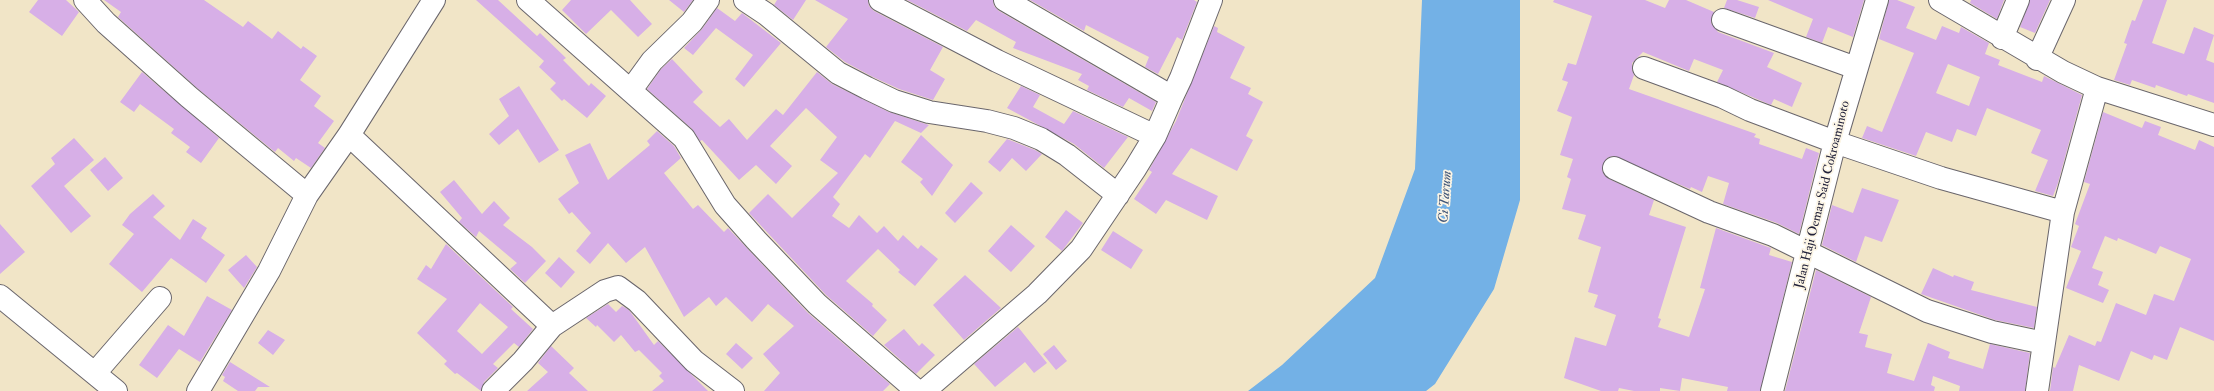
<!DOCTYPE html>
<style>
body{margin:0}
canvas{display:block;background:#f1e5c7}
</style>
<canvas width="2214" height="391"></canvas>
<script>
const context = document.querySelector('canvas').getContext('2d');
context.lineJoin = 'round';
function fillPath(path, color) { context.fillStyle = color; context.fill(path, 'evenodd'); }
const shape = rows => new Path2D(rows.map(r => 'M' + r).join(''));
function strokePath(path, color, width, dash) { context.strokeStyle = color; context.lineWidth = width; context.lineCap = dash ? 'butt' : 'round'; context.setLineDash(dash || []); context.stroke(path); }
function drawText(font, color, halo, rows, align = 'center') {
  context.font = font + ' "IM FELL Double Pica",serif'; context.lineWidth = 3.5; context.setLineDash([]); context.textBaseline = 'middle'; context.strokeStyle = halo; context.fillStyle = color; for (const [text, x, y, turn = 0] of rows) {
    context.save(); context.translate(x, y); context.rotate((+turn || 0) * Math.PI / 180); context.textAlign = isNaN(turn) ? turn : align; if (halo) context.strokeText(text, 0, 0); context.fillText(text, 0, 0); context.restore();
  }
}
const water = shape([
 [1422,0,1520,0,1520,200,1494,289,1435,384,1426,391,1248,391,1282,365,1375,278,1415,169]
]);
const building = shape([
 [38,0,66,0,79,12,62,36,29,12],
 [104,0,204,0,243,27,248,21,272,39,278,31,301,49,303,46,317,56,300,80,321,96,314,106,334,121,318,143,325,148,311,168,296,158,294,161,278,148,275,152,270,148,197,88,118,17,121,12],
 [476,0,498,0,537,36,540,33,566,58,563,60,589,86,591,83,606,96,587,118,564,99,562,101,550,89,556,83,539,67,544,61],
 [571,0,630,0,652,24,638,37,611,10,586,34,562,10],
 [669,0,693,0,684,12],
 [777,0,806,0,793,20,774,5],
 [815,0,868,0,869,6,874,11,943,47,930,70,945,79,933,100,899,89,873,77,845,62,826,47,848,19],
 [907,0,993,0,994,6,999,11,1156,102,1152,111,1129,98,1123,107,1087,90,1089,86,1078,80,1082,74,1013,48,1016,42,976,20,967,31],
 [1030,0,1194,0,1197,2,1182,40,1177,37,1158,74,1145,67,1149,57,1086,25,1084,31],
 [1554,0,1645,0,1665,8,1669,0,1686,0,1714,12,1711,23,1718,32,1774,53,1767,67,1802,83,1792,107,1774,99,1771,105,1717,82,1723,70,1694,59,1689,71,1643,52,1632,63,1632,70,1634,75,1629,89,1756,134,1754,137,1760,139,1759,144,1802,159,1806,148,1819,153,1799,234,1777,223,1723,204,1729,183,1708,176,1702,192,1691,187,1690,189,1613,156,1607,158,1602,169,1604,175,1609,179,1654,200,1649,215,1686,227,1658,318,1661,319,1658,327,1689,337,1705,289,1700,288,1716,228,1768,247,1771,248,1769,255,1792,262,1760,391,1727,391,1728,387,1682,378,1680,391,1660,388,1660,391,1634,391,1619,388,1618,391,1601,391,1564,378,1575,337,1606,346,1616,315,1594,307,1598,295,1588,292,1601,247,1578,239,1586,215,1562,209,1571,179,1567,177,1573,159,1560,155,1572,117,1557,111,1568,82,1562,80,1568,63,1576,65,1592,16,1553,2],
 [1727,0,1737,0,1759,7,1755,18,1724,8],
 [1768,0,1864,0,1853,37,1828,27,1822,43,1806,37,1813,19],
 [1889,0,1897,0,1915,7,1906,28,1936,40,1942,26,1959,33,1961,27,1989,43,1985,54,2000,60,1998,65,2042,82,2044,76,2082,95,2058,183,2053,196,2035,191,2048,160,2031,153,2041,130,1987,108,1976,136,1957,129,1952,142,1926,132,1916,156,1862,138,1867,126,1882,132,1914,53,1879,39],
 [1948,64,1980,77,1969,106,1936,93],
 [1971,0,2004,0,1997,19,1970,3],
 [2030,0,2050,0,2035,33,2020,27],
 [2143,0,2167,0,2152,43,2184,54,2194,27,2214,35,2206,60,2214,63,2214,103,2188,94,2187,96,2156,85,2155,88,2132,80,2130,85,2114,80,2127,44,2124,43,2132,20,2135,21],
 [717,8,735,21,742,13,781,43,744,87,735,79,753,55,716,28,693,55,684,48,702,29],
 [1214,26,1218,28,1217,32,1245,47,1230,78,1251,88,1248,94,1263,102,1246,136,1253,140,1237,171,1191,148,1172,174,1218,196,1207,220,1166,200,1156,214,1134,199,1152,172,1149,170,1176,121],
 [672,59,703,92,693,102,720,127,729,119,747,140,776,109,783,115,817,72,832,84,889,112,929,125,921,133,895,121,870,158,865,154,833,197,840,204,832,216,849,228,859,215,877,233,884,226,898,241,903,235,918,249,921,245,938,259,915,286,898,272,900,270,878,249,846,281,873,304,872,306,887,320,873,336,826,295,749,213,768,194,792,218,838,173,820,160,837,137,806,108,770,146,792,166,776,184,756,165,739,180,702,140,700,141,692,129,647,89,661,69],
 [142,72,219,138,201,163,186,152,190,147,171,133,174,129,140,104,134,112,120,102],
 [519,86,559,150,539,163,518,129,499,145,489,134,509,116,499,99],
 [1021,86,1040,95,1033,107,1064,124,1073,111,1128,137,1104,168,1074,144,1007,108],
 [2103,112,2142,128,2145,121,2161,127,2158,135,2195,150,2199,140,2214,147,2214,341,2180,327,2167,360,2154,355,2152,360,2131,351,2119,381,2079,365,2073,391,2050,391,2053,367,2055,368,2069,335,2095,346,2097,341,2101,342,2116,303,2146,315,2154,294,2174,301,2191,259,2160,246,2156,254,2118,238,2117,241,2105,236,2092,268,2103,272,2098,285,2109,290,2103,303,2066,288,2081,251,2071,247,2079,226,2075,224,2090,184,2084,182],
 [657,131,674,146,681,158,664,173,693,209,698,205,724,232,728,228,808,313,890,384,883,391,764,391,780,373,763,354,794,326,768,304,752,322,726,297,716,306,709,297,684,317,645,247,626,263,608,243,590,264,576,251,591,233,572,212,569,214,558,199,579,183,565,155,590,143,608,180,650,145,647,141],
 [921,135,953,165,932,196,920,182,923,179,901,162],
 [74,138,94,160,64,186,91,216,71,233,31,186,55,164,51,158],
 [1007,139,1035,150,1042,154,1026,171,1012,158,1000,172,988,162],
 [105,157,123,178,108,191,90,170],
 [454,180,482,214,494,201,510,218,503,225,532,247,546,261,525,283,510,269,517,263,479,231,476,237,459,222,462,218,440,192],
 [971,182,983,193,955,223,945,213],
 [1862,188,1899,200,1882,242,1865,236,1856,262,1822,245,1832,205,1853,213],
 [153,194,165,206,153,217,180,240,193,219,207,228,201,238,225,255,206,283,171,258,142,292,109,264,134,234,122,225,130,214],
 [1066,210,1083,223,1062,251,1045,237],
 [0,224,25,252,0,274],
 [1011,225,1035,246,1011,272,988,251],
 [1113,231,1143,250,1131,269,1101,250],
 [446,244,513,307,511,309,533,329,519,347,514,343,493,364,498,368,484,382,481,391,457,373,455,374,444,364,447,361,417,333,447,299,417,279,426,265,431,269],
 [480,303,508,327,482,354,457,331],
 [246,255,257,267,244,288,228,270],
 [559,257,575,272,561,288,545,273],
 [1933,268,1953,277,1954,275,1974,282,1971,290,2037,307,2034,328,1995,320,1921,294],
 [1816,270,1871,297,1859,333,1868,335,1865,347,1892,354,1887,373,1914,381,1928,343,1950,352,1948,358,1983,369,1990,344,2030,353,2025,391,1959,391,1960,386,1933,376,1931,385,1935,387,1934,391,1785,391],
 [965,275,1001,308,964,340,933,305],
 [207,296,232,310,200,362,179,349,157,378,139,365,168,325,184,336],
 [608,304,616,312,622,306,629,310,654,345,658,341,708,391,652,391,664,381,659,376,662,373,639,350,635,352,621,335,614,342,597,325,596,327,586,318],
 [1018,327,1047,363,1034,373,1025,362,995,387,974,364],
 [904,329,919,346,922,343,935,355,916,374,884,345],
 [268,330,285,340,273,355,258,343],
 [736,343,753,358,742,369,726,354],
 [1054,345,1067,361,1056,370,1043,354],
 [551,346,574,368,569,373,588,391,527,391,548,372,538,363],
 [230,362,270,387,258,387,255,391,238,391,223,381,225,377,222,375]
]);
const street = shape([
 [85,0,106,23,189,97,307,195],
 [528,0,684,138,725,205,756,240,817,304,917,391],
 [745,0,766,14,838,73,867,88,894,101,929,112,987,121,1014,128,1041,139,1067,155,1118,195],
 [880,0,997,61,1155,136],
 [1005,0,1172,97,1181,78,1211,0],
 [1940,0,2063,72,2097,88,2214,125],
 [1723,20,1856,68],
 [2002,38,2018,0],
 [2037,59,2064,0],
 [1644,68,1723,97,1750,110,1835,142,1941,178,2063,212],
 [631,90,652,61,692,22,708,0],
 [349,135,552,326],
 [1614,168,1709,212,1773,235,1927,311,1992,332,2044,343],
 [0,296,116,391],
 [95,373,160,298],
 [198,391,269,271,307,195,349,135,434,0],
 [493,391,523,361,552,326,605,291,618,287,637,301,694,361,733,391],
 [924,391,1037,294,1081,249,1135,169,1155,136,1172,97],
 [1772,391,1835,142,1877,0],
 [2037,391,2063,212,2097,88]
]);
const streetNames = [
 ["Jalan Haji Oemar Said Cokroaminoto",1823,195,-76]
];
const waterNames = [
 ["Ci Tarum",1446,197,-86]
];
fillPath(water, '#73b1e6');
fillPath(building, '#d7afe7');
strokePath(street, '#6a666c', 24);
strokePath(street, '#fff', 22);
drawText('13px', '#22223b', '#fcf5e5', streetNames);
drawText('italic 14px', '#3e5477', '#fcf5e5', waterNames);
</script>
